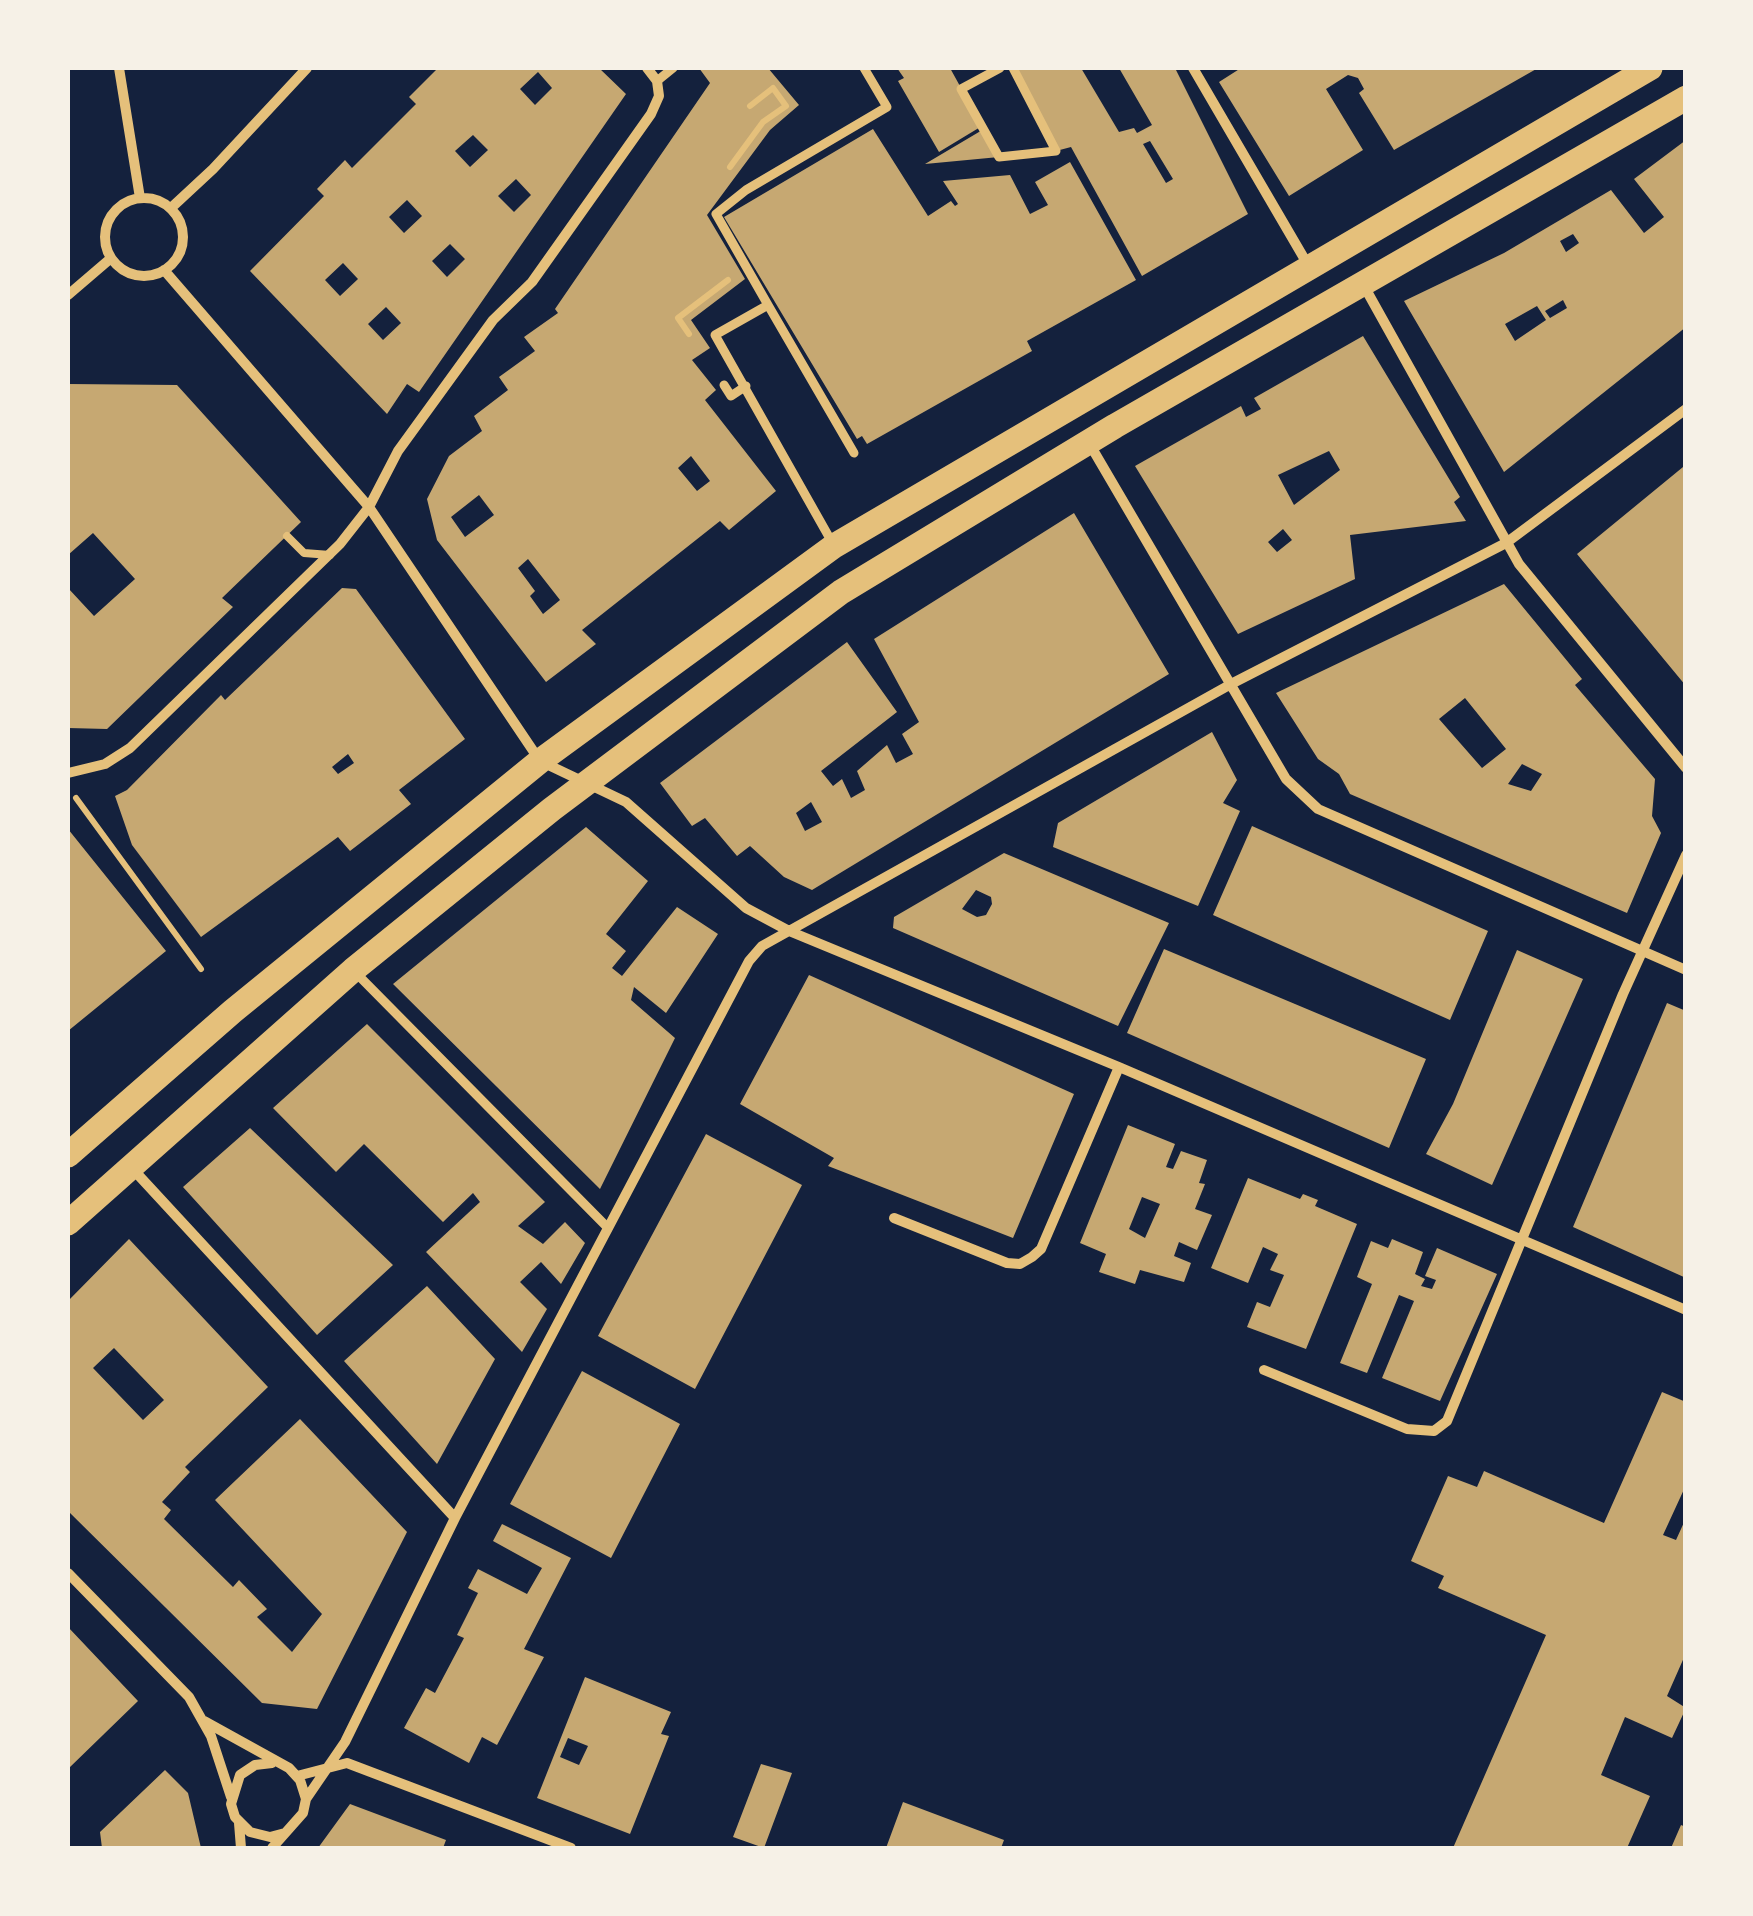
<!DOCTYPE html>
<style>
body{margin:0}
#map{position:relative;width:1753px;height:1916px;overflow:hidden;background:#14213d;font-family:Helvetica,sans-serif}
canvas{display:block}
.frame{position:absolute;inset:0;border:70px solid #f6f1e7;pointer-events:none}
</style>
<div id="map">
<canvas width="1753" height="1916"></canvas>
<div class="frame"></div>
</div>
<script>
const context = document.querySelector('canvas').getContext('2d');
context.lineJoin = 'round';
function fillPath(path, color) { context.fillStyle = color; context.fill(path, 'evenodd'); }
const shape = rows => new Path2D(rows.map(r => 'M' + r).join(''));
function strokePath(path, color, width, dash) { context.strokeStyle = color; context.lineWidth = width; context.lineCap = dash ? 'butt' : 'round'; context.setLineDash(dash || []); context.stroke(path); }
const building = shape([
 [438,68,599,68,626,94,419,392,407,384,387,414,250,271,324,196,317,189,345,160,352,168,416,104,409,97],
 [538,72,552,88,535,105,520,89],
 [473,135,488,150,470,167,455,151],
 [516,179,531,195,514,212,498,196],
 [407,200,422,216,404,233,389,217],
 [450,244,465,259,447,277,432,261],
 [343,263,358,279,340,296,325,280],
 [386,307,401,323,383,340,368,324],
 [699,68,768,68,799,105,770,130,707,215,745,279,691,320,710,348,692,360,716,390,705,400,776,491,729,530,720,521,582,630,596,644,546,682,437,540,427,499,449,456,482,431,474,416,508,390,499,377,535,351,524,337,558,313,555,309,710,83],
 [691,456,710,481,697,491,678,468],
 [479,495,494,515,465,537,451,517],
 [528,559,560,600,543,614,530,596,535,591,518,568],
 [897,68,950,68,982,126,939,152,898,81,904,78],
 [1013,68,1081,68,1119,132,1134,128,1137,133,1152,125,1119,68,1175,68,1248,214,1142,276,1071,147,1056,151],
 [1150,141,1173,179,1166,183,1143,144],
 [1241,68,1538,68,1394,150,1359,93,1364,89,1358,78,1348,75,1326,89,1363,150,1289,196,1219,82],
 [873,129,928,216,951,201,955,206,958,204,943,181,1010,175,1030,214,1048,205,1035,182,1070,162,1136,280,1027,341,1032,351,867,444,862,436,857,439,724,217],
 [984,129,999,157,925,164],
 [1686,140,1686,327,1504,472,1404,301,1504,253,1611,190,1644,233,1664,217,1634,179],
 [1573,234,1579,243,1566,252,1560,241],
 [1563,300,1567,308,1550,318,1545,311],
 [1537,306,1546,320,1515,341,1505,324],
 [1363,336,1460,497,1454,502,1466,521,1350,535,1355,579,1238,634,1135,466,1241,406,1246,417,1261,409,1254,398],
 [1329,451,1340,470,1294,505,1278,475],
 [1283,529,1292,540,1277,552,1268,542],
 [68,384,177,385,301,522,222,598,233,607,107,729,68,728,68,588,94,616,135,579,93,533,68,555],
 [1683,467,1686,470,1686,686,1577,554],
 [1074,513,1169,674,812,890,784,877,750,846,737,856,705,818,692,826,660,783,847,642,897,712,821,771,833,786,842,779,851,798,865,790,857,771,887,745,896,763,913,754,902,734,919,722,874,639],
 [811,802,822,822,805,831,796,813],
 [1504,584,1582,679,1575,685,1655,779,1652,816,1661,833,1627,913,1350,794,1339,774,1318,759,1276,693],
 [1465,698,1506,749,1482,768,1439,719],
 [1522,764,1542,774,1531,791,1508,784],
 [342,588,356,589,465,739,399,790,411,804,350,851,338,837,201,937,132,845,115,796,127,790,221,695,225,700],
 [348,754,354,763,338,774,332,767],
 [1212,732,1237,780,1223,803,1240,811,1198,906,1053,847,1058,823],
 [1252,826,1488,931,1450,1020,1213,915],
 [586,827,648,881,606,934,626,951,612,968,622,976,677,907,718,934,666,1013,634,987,631,1000,675,1038,600,1189,393,984],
 [68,829,166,951,68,1031],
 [1004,853,1169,923,1118,1026,893,928,894,917],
 [976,890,991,897,992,904,986,915,977,917,962,909],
 [1164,949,1426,1059,1389,1148,1127,1033],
 [1517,950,1583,979,1492,1185,1426,1154,1453,1104],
 [809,975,1074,1094,1013,1238,828,1166,834,1158,740,1104],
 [1667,1003,1686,1011,1686,1278,1573,1227],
 [367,1024,545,1202,518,1226,543,1244,565,1222,585,1243,561,1284,541,1262,520,1282,547,1309,522,1352,426,1252,480,1202,473,1193,443,1222,364,1144,336,1172,273,1108],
 [1128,1125,1175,1144,1166,1167,1173,1169,1181,1151,1207,1160,1199,1183,1205,1184,1195,1209,1212,1215,1197,1250,1179,1242,1174,1256,1191,1263,1184,1282,1140,1270,1135,1284,1099,1272,1106,1254,1080,1243],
 [1142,1197,1160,1204,1145,1238,1129,1229],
 [250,1128,393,1265,317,1335,183,1187],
 [706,1134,802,1185,695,1389,598,1336],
 [1248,1178,1300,1199,1303,1194,1318,1200,1315,1206,1357,1224,1306,1349,1247,1327,1257,1302,1270,1307,1284,1275,1270,1270,1278,1254,1263,1247,1248,1283,1211,1268],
 [129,1239,268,1387,185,1467,190,1472,162,1502,171,1510,164,1519,233,1587,239,1580,267,1609,257,1617,292,1652,322,1614,215,1500,300,1419,407,1532,317,1709,262,1703,68,1511,68,1301],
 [114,1348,164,1400,143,1420,93,1368],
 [1392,1239,1423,1252,1415,1274,1425,1279,1421,1286,1432,1289,1436,1280,1425,1276,1437,1248,1497,1274,1440,1401,1382,1378,1414,1301,1399,1295,1367,1373,1340,1363,1372,1284,1357,1277,1371,1241,1388,1248],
 [427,1286,495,1359,437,1464,344,1361],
 [582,1371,680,1424,611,1558,510,1504],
 [1662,1392,1686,1402,1686,1485,1663,1535,1676,1540,1686,1518,1686,1653,1667,1696,1686,1708,1672,1738,1625,1717,1601,1775,1650,1796,1627,1848,1453,1848,1546,1635,1438,1588,1444,1576,1411,1561,1448,1476,1477,1487,1484,1471,1604,1523],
 [502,1524,571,1558,524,1649,544,1657,497,1745,482,1737,469,1763,404,1728,426,1688,435,1693,464,1638,457,1635,478,1593,468,1588,478,1569,527,1594,542,1568,493,1541],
 [68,1627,138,1701,68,1769],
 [585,1677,671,1712,661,1734,669,1736,630,1834,537,1798],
 [568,1738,588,1746,579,1765,560,1757],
 [761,1764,792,1773,764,1848,733,1837],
 [165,1770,188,1793,201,1848,102,1848,100,1832],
 [903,1802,1004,1840,1001,1848,886,1848],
 [350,1804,446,1840,443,1848,318,1848],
 [1681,1825,1686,1827,1686,1848,1671,1848]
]);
const path = shape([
 [730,167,763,122,786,106,773,88,750,106],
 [689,334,678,318,728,280],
 [76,798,201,969]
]);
const service = shape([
 [287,536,304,553,330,555]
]);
const pedestrian = shape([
 [1000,68,961,89,999,157,1056,151,1013,68],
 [657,81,673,68],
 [768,305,854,453],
 [724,385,731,396,746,386],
 [833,544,715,335,768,305,716,214,746,190,887,107,864,68],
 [355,972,608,1228]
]);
const minor = shape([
 [119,68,140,198],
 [1193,68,1308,265],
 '105 237a39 39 0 1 1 78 0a39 39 0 1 1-78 0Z',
 [171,208,213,169,307,68],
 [164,270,369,507,540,761,626,802,746,908,789,931,1119,1067,1686,1310],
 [1364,286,1519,564,1686,768],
 [68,295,110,259],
 [1089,443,1286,779,1318,809,1686,970],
 [68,773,105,764,130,748,340,544,369,507,398,451,493,320,532,282,651,114,659,96,657,81,647,68],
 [130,1166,455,1518],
 [894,1218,1007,1263,1020,1264,1032,1257,1041,1249,1119,1067],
 [1264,1370,1407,1429,1434,1431,1447,1421,1623,994,1686,855],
 [68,1573,189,1697,211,1736,231,1797],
 [204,1721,289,1768,300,1780,306,1799,303,1813,272,1848],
 [272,1763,255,1765,240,1775,231,1804,235,1817,250,1832,270,1837,285,1833],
 [297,1776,347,1763,571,1848],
 [306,1799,345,1742,455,1518,749,961,762,946,1233,683,1506,543,1686,409],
 [239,1823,241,1848]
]);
const primary = shape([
 [68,1155,233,1011,540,761,834,546,1650,68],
 [68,1223,353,970,552,809,841,592,1115,426,1686,98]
]);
fillPath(building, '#c6a872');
strokePath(path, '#e5c07b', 6);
strokePath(service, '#e5c07b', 8);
strokePath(pedestrian, '#e5c07b', 9);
strokePath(minor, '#e5c07b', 10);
strokePath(primary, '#e5c07b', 25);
</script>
